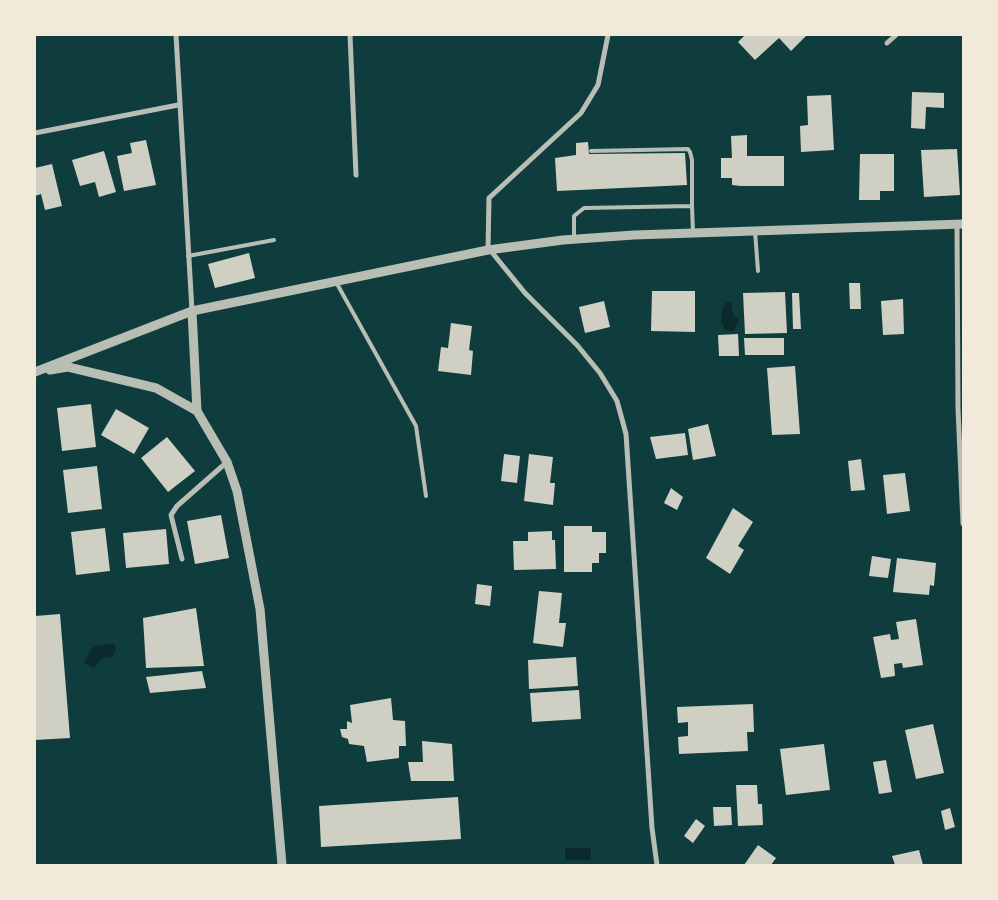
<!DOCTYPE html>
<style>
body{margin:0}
#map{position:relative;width:998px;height:900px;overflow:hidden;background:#0f3d3e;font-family:"Roboto Serif",serif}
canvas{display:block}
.frame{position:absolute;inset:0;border:36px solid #f1e9da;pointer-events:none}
</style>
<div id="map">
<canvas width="998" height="900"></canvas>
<div class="frame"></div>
</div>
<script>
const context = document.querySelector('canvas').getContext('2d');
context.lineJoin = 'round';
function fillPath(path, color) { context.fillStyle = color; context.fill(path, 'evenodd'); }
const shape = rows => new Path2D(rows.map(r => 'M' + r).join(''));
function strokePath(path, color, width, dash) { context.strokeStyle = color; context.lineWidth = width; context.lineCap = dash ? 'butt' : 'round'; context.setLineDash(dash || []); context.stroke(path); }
const water = shape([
 [727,302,731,302,733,314,739,320,734,331,726,330,721,323,722,309],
 [114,644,116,648,113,657,102,658,94,668,84,663,92,648,99,645],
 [565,848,591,848,591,860,565,860]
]);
const building = shape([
 [745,35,807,35,791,51,779,38,755,60,738,42],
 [912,92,944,93,944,108,926,107,925,129,911,128],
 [831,95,834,150,801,152,800,126,808,125,807,96],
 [747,135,747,156,784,156,784,186,741,186,732,185,732,178,721,178,721,158,732,158,731,136],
 [146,140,156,185,124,191,117,156,132,153,130,143],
 [588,142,589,154,685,153,687,185,557,191,555,158,576,155,576,143],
 [957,149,960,195,924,197,921,150],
 [104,151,116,192,99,197,95,182,80,186,72,160],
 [860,154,894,154,894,191,880,191,880,200,859,200],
 [52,164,62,206,45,210,41,194,35,196,35,168],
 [249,253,255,278,215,288,208,264],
 [849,283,860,283,861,309,850,309],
 [652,291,695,291,695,332,651,331],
 [785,292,787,333,745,334,743,293],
 [792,293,799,293,801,329,793,329],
 [903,299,904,334,883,335,881,301],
 [604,301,610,327,585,333,579,307],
 [451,323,472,326,469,350,473,351,471,375,438,371,441,347,448,348],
 [738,334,739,356,719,356,718,335],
 [744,338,784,338,784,355,745,355],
 [795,366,800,434,772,435,767,368],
 [91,404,96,447,62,451,57,408],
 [116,409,149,428,134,454,101,435],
 [708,424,716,456,693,460,688,429],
 [685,433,688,455,656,459,650,437],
 [167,437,195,471,168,492,141,458],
 [504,454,520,456,517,483,501,481],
 [529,454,553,457,550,483,555,483,553,505,524,501],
 [861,459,865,490,851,491,848,461],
 [97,466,102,509,68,513,63,470],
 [905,473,910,511,887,514,883,475],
 [671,488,683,497,677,510,664,503],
 [733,508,753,522,738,546,744,550,730,574,706,558],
 [221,515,229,558,195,564,187,521],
 [564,526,592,526,592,532,606,532,606,553,599,553,599,563,592,563,592,572,564,572],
 [105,528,110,571,76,575,71,532],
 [166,529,169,564,126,568,123,533],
 [552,531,552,540,555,540,556,569,514,570,513,541,528,541,528,532],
 [872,556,891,559,888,578,869,576],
 [897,558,936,563,934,586,930,585,929,595,893,592],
 [477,584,492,586,490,606,475,604],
 [539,591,562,593,559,623,566,623,563,647,533,643],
 [196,608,204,666,146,668,143,618],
 [60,614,70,738,35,740,35,616],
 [916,619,923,665,903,668,902,663,894,664,895,676,881,678,873,637,890,634,891,640,899,639,896,622],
 [576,657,578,686,529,689,528,660],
 [202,671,206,688,150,693,146,677],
 [579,690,581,719,532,722,530,693],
 [391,698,393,720,405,721,406,746,399,746,399,758,367,762,364,746,349,744,348,739,342,737,340,729,347,729,347,721,352,723,350,705],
 [753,704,754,732,747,732,748,751,679,754,678,737,688,736,688,722,678,723,677,707],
 [933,724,944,773,916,779,905,730],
 [422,741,452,744,454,781,411,781,408,762,423,762],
 [824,744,830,790,786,795,780,749],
 [886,760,892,792,879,794,873,762],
 [736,785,757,785,758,804,762,804,763,825,738,826],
 [458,797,461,839,321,847,319,806],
 [713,807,731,807,732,825,714,826],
 [950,808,955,827,945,830,941,811],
 [696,819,705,826,693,843,684,836],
 [758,845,776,858,771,865,744,865],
 [919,850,923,865,895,865,892,856]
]);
const service = shape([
 [591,151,688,149,690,152,692,160,692,206],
 [755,231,758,271],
 [574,238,574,216,584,208,692,206,693,233],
 [188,256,274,240],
 [336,282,416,426,426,496]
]);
const minor = shape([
 [176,35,192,311],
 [350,35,356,175],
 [887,43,896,35],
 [35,133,178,105],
 [957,224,958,408,963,524],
 [488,250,489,198,581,113,598,85,608,35],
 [490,250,525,293,577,345,600,373,617,401,626,434,652,828,657,865],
 [182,559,171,515,177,506,227,462]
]);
const tertiary = shape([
 [192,311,197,411,227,462,237,491,260,609,282,865],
 [50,370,68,367,156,388,197,411],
 [35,372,192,311,488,250,563,240,634,235,963,224]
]);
fillPath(water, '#0a2a2b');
fillPath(building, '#cfcfc3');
strokePath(service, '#b8beb3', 4);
strokePath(minor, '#b8beb3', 5);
strokePath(tertiary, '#b8beb3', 9);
</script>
